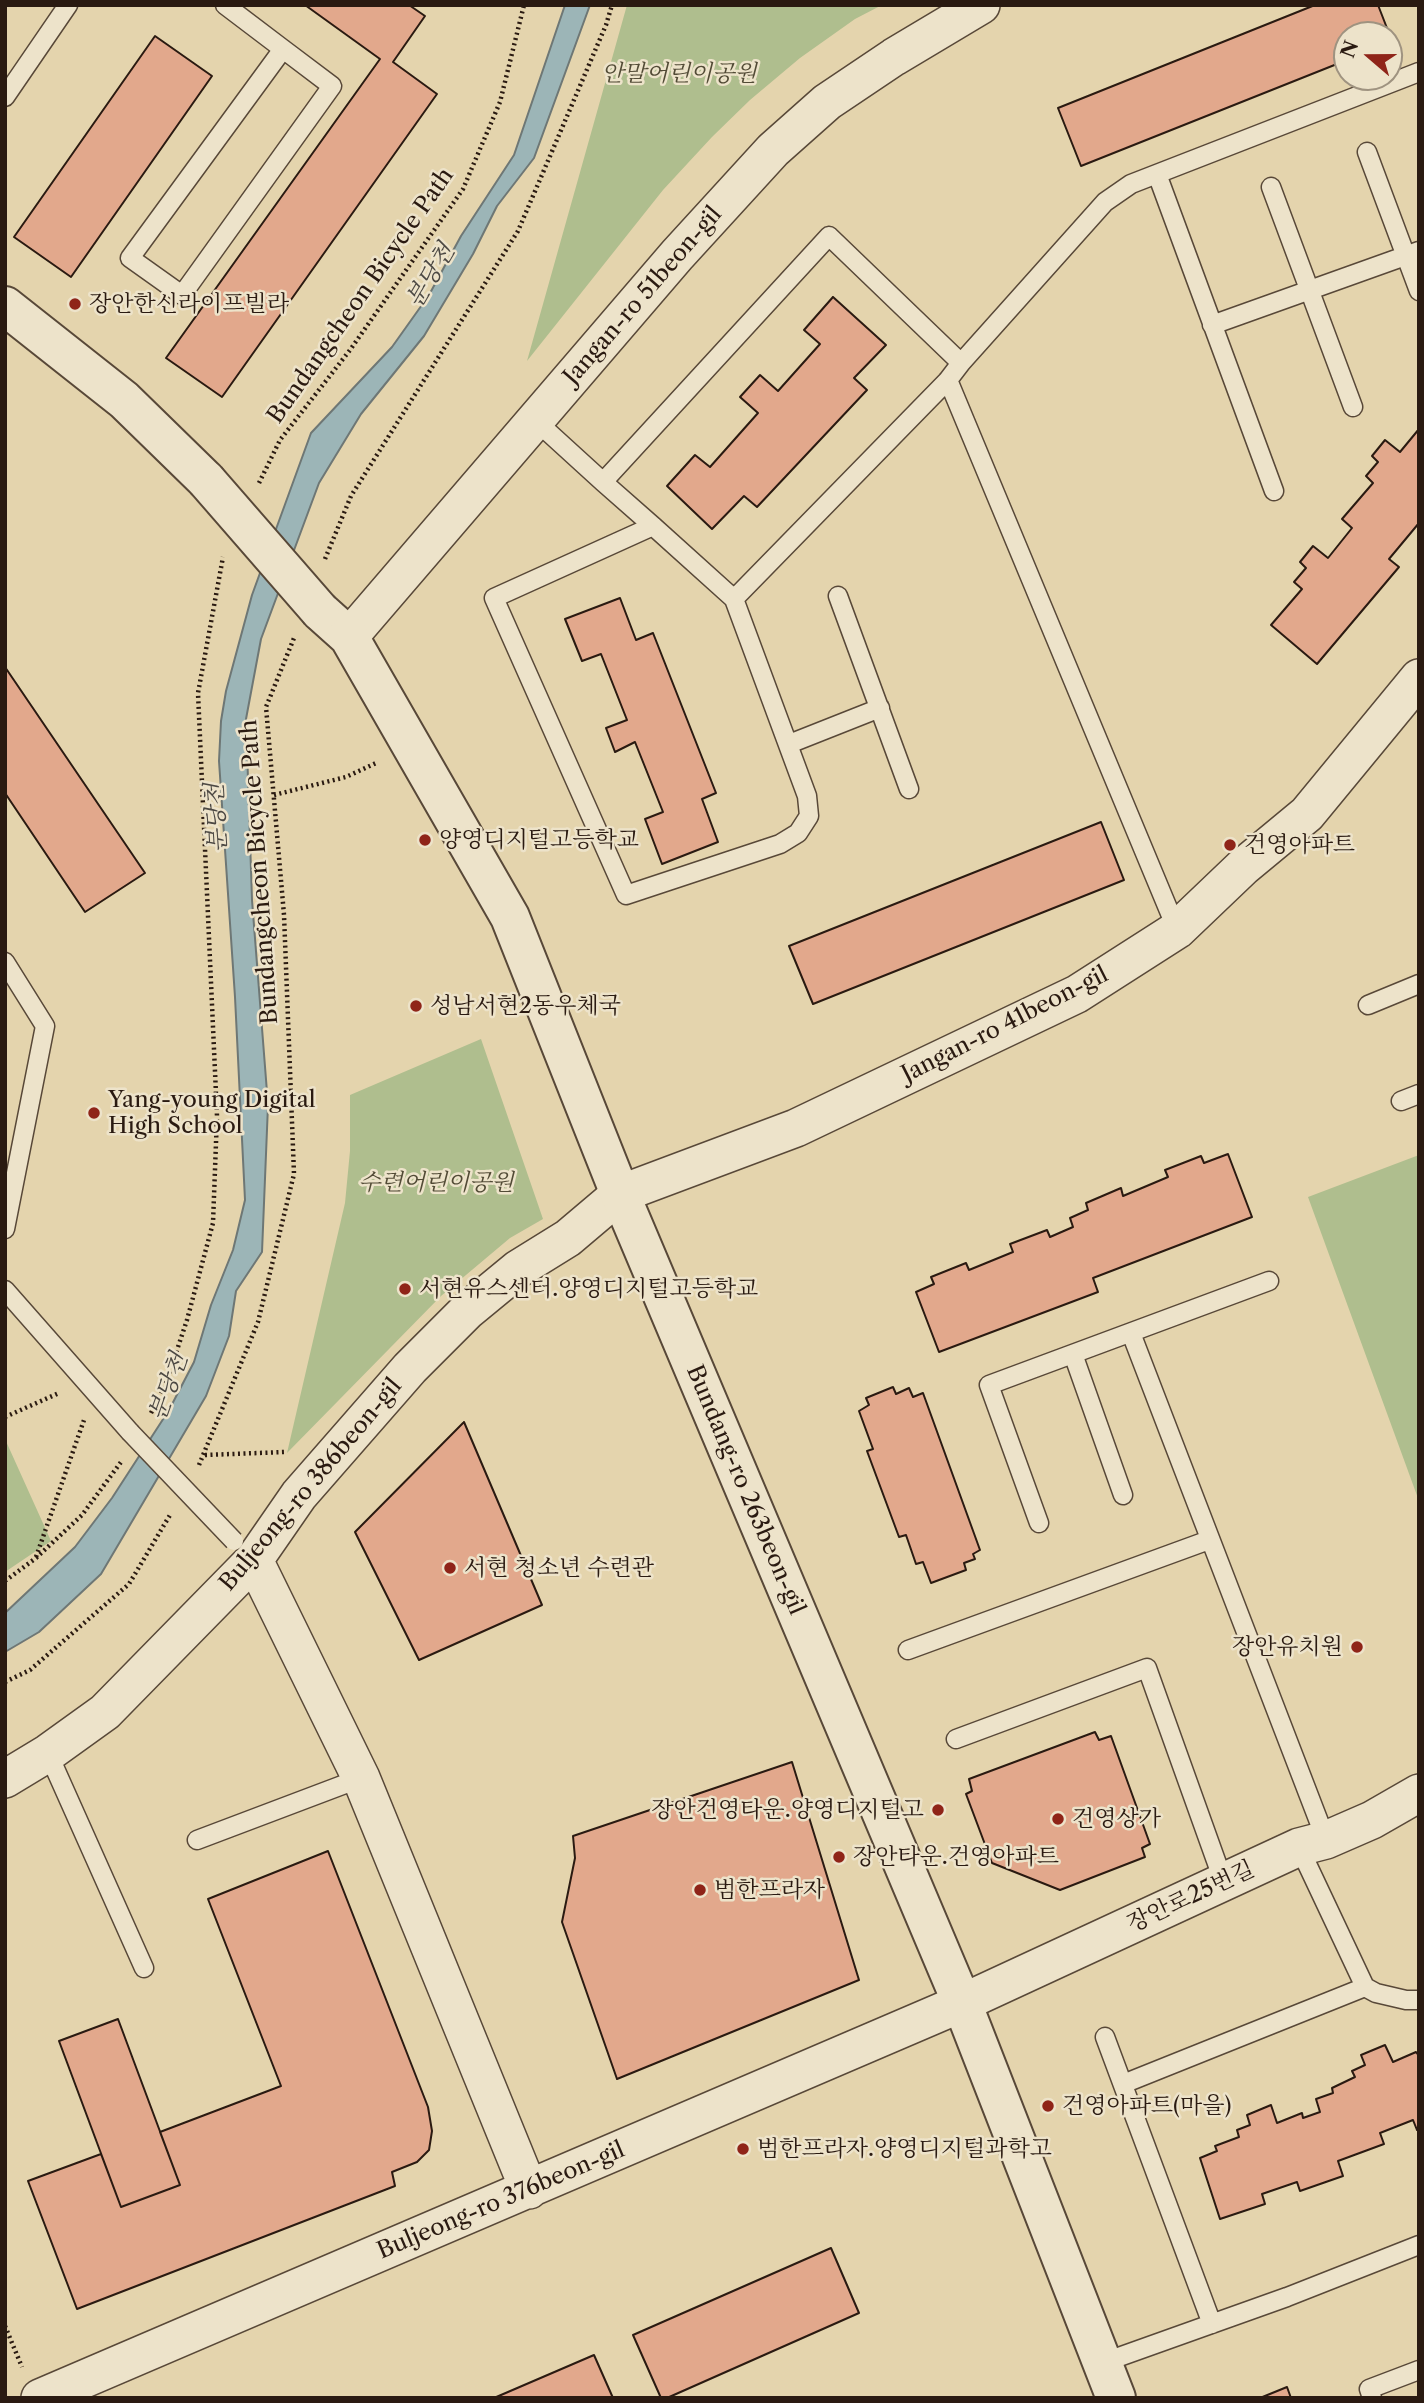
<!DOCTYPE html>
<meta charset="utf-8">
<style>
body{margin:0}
#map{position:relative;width:1424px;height:2403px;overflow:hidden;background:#e4d4ad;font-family:"Libre Caslon Text",serif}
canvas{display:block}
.frame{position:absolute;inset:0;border:7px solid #2a1a11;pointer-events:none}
.north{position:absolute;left:1333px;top:21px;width:70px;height:70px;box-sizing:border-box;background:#ede3ca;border:2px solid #9f9380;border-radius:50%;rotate:290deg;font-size:19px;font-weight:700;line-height:28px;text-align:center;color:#2a1a11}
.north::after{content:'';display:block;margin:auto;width:24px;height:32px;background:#8f2418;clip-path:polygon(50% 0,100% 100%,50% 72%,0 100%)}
</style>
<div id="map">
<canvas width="1424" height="2403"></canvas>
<div class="frame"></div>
<div class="north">N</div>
</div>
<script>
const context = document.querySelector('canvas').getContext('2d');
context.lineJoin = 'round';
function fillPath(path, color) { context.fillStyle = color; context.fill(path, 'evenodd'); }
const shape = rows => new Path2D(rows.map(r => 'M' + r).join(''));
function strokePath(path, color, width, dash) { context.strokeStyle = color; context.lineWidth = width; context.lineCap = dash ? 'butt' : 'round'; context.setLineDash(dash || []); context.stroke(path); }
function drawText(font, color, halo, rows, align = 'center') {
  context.font = font + ' "Libre Caslon Text","Noto Serif KR",serif'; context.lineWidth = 5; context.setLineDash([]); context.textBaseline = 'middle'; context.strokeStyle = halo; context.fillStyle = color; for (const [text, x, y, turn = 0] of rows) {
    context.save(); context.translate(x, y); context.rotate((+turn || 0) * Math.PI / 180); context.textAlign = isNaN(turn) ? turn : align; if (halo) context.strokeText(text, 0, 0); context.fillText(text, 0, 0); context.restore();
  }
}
const green = shape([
 [627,5,882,5,855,19,800,58,750,100,712,137,663,190,527,361],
 [481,1039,543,1219,510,1238,441,1296,287,1453,345,1203,350,1151,350,1095],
 [1419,1155,1419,1501,1308,1197],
 [5,1439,51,1541,5,1572]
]);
const water = shape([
 [565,5,590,5,534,158,497,206,473,254,424,336,361,414,319,483,261,639,246,719,252,900,268,1105,262,1252,236,1291,229,1336,206,1396,101,1574,39,1632,5,1652,5,1613,75,1547,112,1498,169,1410,194,1362,211,1305,233,1250,245,1200,235,997,219,761,221,721,226,691,252,595,311,433,392,347,429,295,461,236,514,155,565,5]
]);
const building = shape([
 [305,5,409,5,425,16,393,62,437,94,222,397,166,358,380,59,305,5],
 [1315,5,1378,5,1392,41,1389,43,1389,35,1347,35,1347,60,1081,166,1058,108,1315,5],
 [155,36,212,76,71,277,14,237,155,36],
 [833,297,886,345,854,378,867,390,757,507,744,496,712,529,667,486,695,455,710,467,758,413,740,397,760,375,778,391,820,344,804,330,833,297],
 [1419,429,1419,523,1389,559,1399,567,1317,664,1271,625,1302,589,1294,582,1306,568,1300,562,1313,546,1328,558,1352,528,1342,519,1373,483,1366,476,1378,462,1372,456,1385,440,1400,452,1419,429],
 [620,598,636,640,653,633,716,793,702,799,718,842,662,864,645,819,663,812,635,742,615,752,606,728,627,720,601,654,582,661,565,619,620,598],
 [5,667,145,873,85,912,5,793,5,667],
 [1101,822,1124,880,813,1004,789,946,1101,822],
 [1228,1154,1252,1217,1093,1278,1098,1292,939,1352,916,1292,934,1284,931,1277,966,1263,969,1270,1013,1252,1010,1244,1047,1230,1050,1237,1073,1227,1070,1218,1088,1210,1086,1203,1121,1188,1123,1196,1168,1177,1165,1170,1201,1156,1204,1163,1228,1154],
 [893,1387,896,1394,909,1388,913,1397,923,1393,980,1550,973,1554,975,1559,964,1563,966,1570,931,1583,923,1562,916,1564,906,1535,899,1537,867,1451,873,1449,859,1411,869,1405,866,1398,893,1387],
 [464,1422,542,1605,419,1660,355,1532,464,1422],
 [1095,1732,1099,1740,1111,1736,1150,1844,1142,1848,1145,1857,1060,1890,992,1863,966,1794,972,1791,969,1779,1095,1732],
 [792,1762,859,1980,617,2079,562,1922,575,1858,573,1836,792,1762],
 [328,1851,428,2107,432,2131,429,2150,417,2162,392,2172,395,2186,77,2309,28,2181,101,2154,121,2207,180,2185,160,2132,281,2086,208,1899,328,1851],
 [118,2019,180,2185,121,2207,59,2041,118,2019],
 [1385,2045,1393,2062,1416,2052,1419,2056,1419,2129,1417,2130,1413,2120,1380,2133,1384,2144,1338,2161,1343,2176,1300,2191,1297,2182,1262,2194,1265,2204,1220,2219,1200,2158,1217,2151,1215,2146,1239,2137,1237,2130,1250,2125,1247,2115,1271,2105,1277,2123,1302,2113,1303,2118,1320,2112,1316,2099,1333,2093,1332,2088,1355,2077,1352,2071,1365,2065,1361,2055,1385,2045],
 [831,2248,859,2313,667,2398,661,2398,633,2335,831,2248],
 [594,2355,613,2398,494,2398,594,2355],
 [1287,2387,1291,2398,1260,2398,1287,2387]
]);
const path = shape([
 [259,483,280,440,350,350,463,189,500,102,524,5],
 [325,559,351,496,518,231,606,25,612,5],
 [274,795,346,777,376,763],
 [151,1413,165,1386,187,1320,213,1223,217,1116,198,693,223,557],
 [5,1417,59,1393],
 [205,1455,285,1452],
 [199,1465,258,1322,294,1174,284,915,266,707,294,638],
 [36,1557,84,1420],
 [5,1581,36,1558,82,1515,121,1462],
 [5,1682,30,1670,129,1584,170,1515],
 [5,2326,22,2367]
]);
const service = shape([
 [225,5,283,49,332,86,182,295,130,258,283,49],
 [5,97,68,5],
 [1367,152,1419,291],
 [1157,174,1274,491],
 [1271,187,1353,407],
 [1212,325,1419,251],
 [948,380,1177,930],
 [535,420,603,482,653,526,734,599,807,796,809,816,798,833,780,844,626,895,494,598,653,526],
 [603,482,829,236,961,363],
 [838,596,909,789],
 [734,599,948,380,961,363,1105,202,1131,184,1419,72],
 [789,744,880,708],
 [5,962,45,1026,5,1229],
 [1368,1005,1419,984],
 [1401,1101,1419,1094],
 [5,1290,130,1432],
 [1131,1333,1326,1840],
 [1073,1354,1123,1495],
 [1039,1523,989,1385,1269,1281],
 [908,1650,1209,1540],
 [956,1739,1147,1668,1224,1883],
 [48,1753,144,1968],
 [197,1840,361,1778],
 [1299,1847,1365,1987,1376,1993,1406,2000,1419,2000],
 [1105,2037,1212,2324],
 [1123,2084,1365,1987],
 [1102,2363,1287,2297,1419,2245],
 [1372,2398,1369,2389,1419,2370]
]);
const minor = shape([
 [349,637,677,255,773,150,827,102,894,57,981,5],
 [254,1560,361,1778,529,2190],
 [5,1779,48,1753,105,1712,254,1560,299,1495,410,1368,467,1311,518,1269,568,1238,620,1194,796,1128,1077,994,1177,930,1243,867,1307,814,1419,678],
 [40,2398,962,2003,1299,1847,1326,1840,1372,1820,1419,1793]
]);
const tertiary = shape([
 [5,306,124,400,206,480],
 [320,611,349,637,510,917,620,1194,962,2003,1116,2398]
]);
const serviceBridge = shape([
 [130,1432,234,1541]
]);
const tertiaryBridge = shape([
 [206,480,320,611]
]);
const markers = [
 [75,304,7,"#8f2418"],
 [425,840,7,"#8f2418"],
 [1230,845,7,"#8f2418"],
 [416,1006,7,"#8f2418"],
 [94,1113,7,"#8f2418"],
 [405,1289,7,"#8f2418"],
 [450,1568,7,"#8f2418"],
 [1357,1647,7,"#8f2418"],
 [938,1810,7,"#8f2418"],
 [1058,1819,7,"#8f2418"],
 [839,1857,7,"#8f2418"],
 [700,1890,7,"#8f2418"],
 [1048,2106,7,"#8f2418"],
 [743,2149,7,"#8f2418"]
];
const parkNames = [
 ["안말어린이공원",679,74],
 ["수련어린이공원",436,1183]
];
const streetNames = [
 ["Bundangcheon Bicycle Path",361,296,-55],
 ["Jangan-ro 51beon-gil",643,296,-49],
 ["Bundangcheon Bicycle Path",260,872,-94],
 ["Jangan-ro 41beon-gil",1005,1025,-27],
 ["Buljeong-ro 386beon-gil",311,1485,-50],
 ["Bundang-ro 263beon-gil",745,1490,67],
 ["장안로25번길",1191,1897,-25],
 ["Buljeong-ro 376beon-gil",501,2201,-23]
];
const poiNames = [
 ["장안한신라이프빌라",89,304],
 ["양영디지털고등학교",439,840],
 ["건영아파트",1244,845],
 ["성남서현2동우체국",430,1006],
 ["Yang-young Digital",108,1100],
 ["High School",108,1126],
 ["서현유스센터.양영디지털고등학교",419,1289],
 ["서현 청소년 수련관",464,1568],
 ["장안유치원",1343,1647,"right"],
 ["장안건영타운.양영디지털고",924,1810,"right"],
 ["건영상가",1072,1819],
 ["장안타운.건영아파트",853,1857],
 ["범한프라자",714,1890],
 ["건영아파트(마을)",1062,2106],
 ["범한프라자.양영디지털과학고",757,2149]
];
const waterNames = [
 ["분당천",431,276,-59],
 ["분당천",217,818,-93],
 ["분당천",169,1387,-70]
];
fillPath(green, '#afbe8e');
fillPath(water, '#9cb5b7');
strokePath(water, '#6e7775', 2);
fillPath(building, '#e2a88c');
strokePath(building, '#2a1a11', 2);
strokePath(service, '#584838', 21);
strokePath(minor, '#584838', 40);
strokePath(tertiary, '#584838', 42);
strokePath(path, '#2a1a11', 4.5, [2, 3.5]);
strokePath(service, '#ede3ca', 18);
strokePath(minor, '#ede3ca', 37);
strokePath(tertiary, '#ede3ca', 38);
strokePath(serviceBridge, '#584838', 21, []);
strokePath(tertiaryBridge, '#584838', 42, []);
strokePath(serviceBridge, '#ede3ca', 18);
strokePath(tertiaryBridge, '#ede3ca', 38);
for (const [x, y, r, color] of markers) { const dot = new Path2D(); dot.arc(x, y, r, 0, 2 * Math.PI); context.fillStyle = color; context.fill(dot); strokePath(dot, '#ede3ca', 2.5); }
drawText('italic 23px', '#524b36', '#ede3ca', parkNames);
drawText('23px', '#2a1a11', '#ede3ca', streetNames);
drawText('23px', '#2a1a11', '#ede3ca', poiNames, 'left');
drawText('italic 24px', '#4c4843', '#ede3ca', waterNames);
</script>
